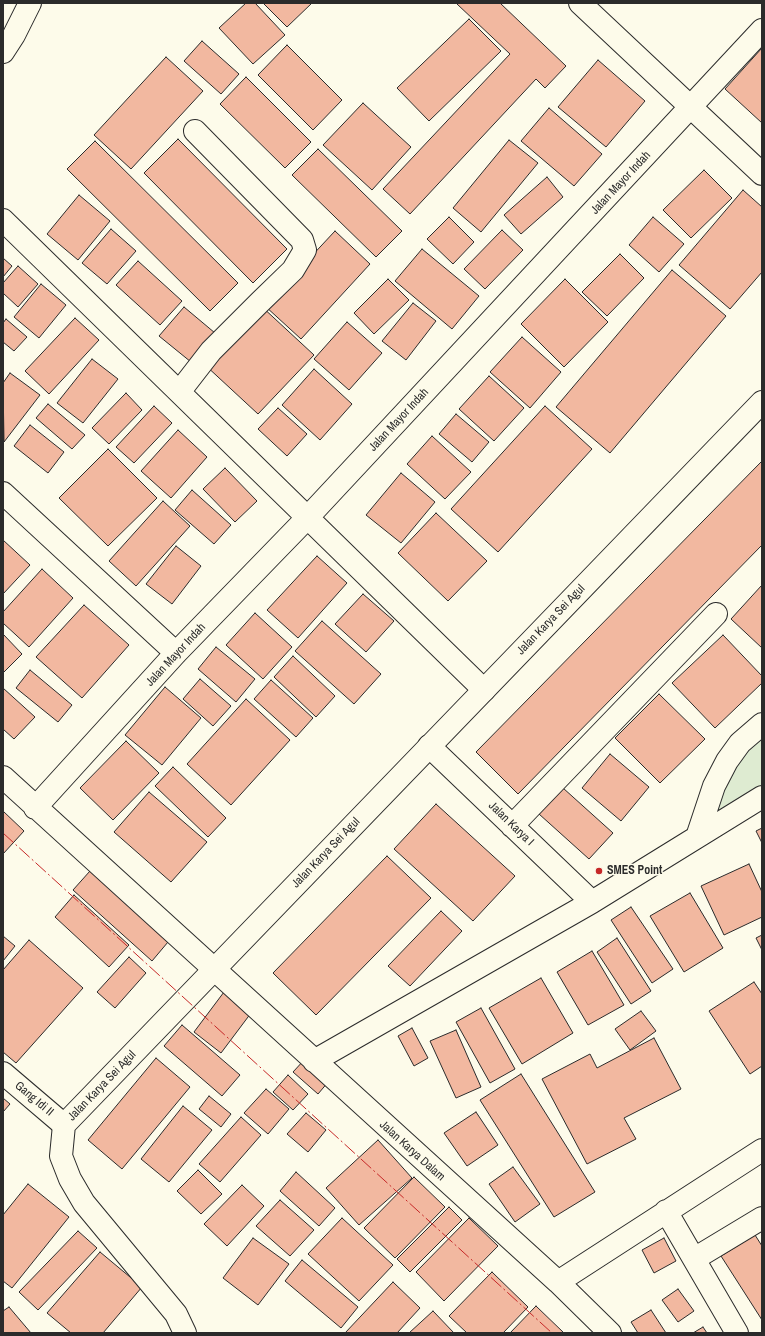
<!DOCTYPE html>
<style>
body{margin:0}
#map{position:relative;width:765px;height:1336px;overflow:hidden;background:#fdfbea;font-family:"Archivo Narrow",sans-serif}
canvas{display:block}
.frame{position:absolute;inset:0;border:4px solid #2b2b2b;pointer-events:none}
</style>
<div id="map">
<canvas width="765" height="1336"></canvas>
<div class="frame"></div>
</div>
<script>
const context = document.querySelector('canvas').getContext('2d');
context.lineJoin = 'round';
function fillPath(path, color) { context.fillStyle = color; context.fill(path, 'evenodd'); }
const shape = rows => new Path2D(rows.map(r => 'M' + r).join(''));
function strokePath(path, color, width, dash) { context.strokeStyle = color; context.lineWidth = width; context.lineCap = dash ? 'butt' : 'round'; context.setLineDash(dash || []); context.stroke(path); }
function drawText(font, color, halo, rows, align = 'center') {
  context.font = font + ' "Archivo Narrow",sans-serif'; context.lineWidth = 3; context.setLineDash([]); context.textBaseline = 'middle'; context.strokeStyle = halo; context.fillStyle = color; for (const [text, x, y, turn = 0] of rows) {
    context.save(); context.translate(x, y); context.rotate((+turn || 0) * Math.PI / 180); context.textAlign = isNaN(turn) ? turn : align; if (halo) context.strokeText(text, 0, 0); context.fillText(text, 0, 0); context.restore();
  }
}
const green = shape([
 [762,727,762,794,705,824,717,787,762,727]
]);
const building = shape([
 [246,3,255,3,285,35,253,64,219,28,246,3],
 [263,3,312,3,287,27,263,3],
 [458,3,500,3,566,66,545,88,536,79,410,214,383,189,510,54,457,4,458,3],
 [469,19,501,51,429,121,397,88,469,19],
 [202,41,239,74,221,94,184,61,202,41],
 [287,45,342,100,313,130,258,75,287,45],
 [762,48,762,123,725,89,762,48],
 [166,57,203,91,131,169,94,135,166,57],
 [598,60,645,101,606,147,558,107,598,60],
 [246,77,311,142,285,168,220,104,246,77],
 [363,103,411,147,372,190,323,145,363,103],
 [549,108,602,154,574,186,521,141,549,108],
 [178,139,287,249,253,283,144,173,178,139],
 [509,140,538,163,481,232,453,208,509,140],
 [95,141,238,283,210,311,67,169,95,141],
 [318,149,402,231,376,257,292,175,318,149],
 [704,170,732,198,691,238,663,210,704,170],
 [547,177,563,197,521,234,504,215,547,177],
 [743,190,762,207,762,272,730,309,679,265,743,190],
 [79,195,110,221,78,260,47,234,79,195],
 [449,217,474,242,453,264,427,239,449,217],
 [653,217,684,244,659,272,629,245,653,217],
 [111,229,136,251,107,284,82,263,111,229],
 [502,230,523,250,485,289,464,269,502,230],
 [335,231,370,264,301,339,265,306,335,231],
 [422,249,479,296,452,329,395,281,422,249],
 [620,254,644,278,607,316,582,292,620,254],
 [3,258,12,266,3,277,3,258],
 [138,261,182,301,160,325,116,285,138,261],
 [18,266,38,284,18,307,3,293,3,283,18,266],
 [672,270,726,316,610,453,556,407,672,270],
 [388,279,409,300,374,334,354,313,388,279],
 [565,279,608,322,564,367,521,324,565,279],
 [41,284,66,305,39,338,14,317,41,284],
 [413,303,436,321,406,360,382,341,413,303],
 [260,305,314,355,258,414,204,364,260,305],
 [184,307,215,333,191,362,159,336,184,307],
 [75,318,99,340,49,394,25,371,75,318],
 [6,319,27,337,14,351,3,342,3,323,6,319],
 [347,322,382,353,349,390,314,359,347,322],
 [522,337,561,372,530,408,490,372,522,337],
 [92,359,118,379,83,423,57,403,92,359],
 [314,369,352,404,320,440,282,405,314,369],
 [10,373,40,395,4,442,3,383,10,373],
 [489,376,524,408,494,441,459,409,489,376],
 [126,393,142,410,109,444,92,428,126,393],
 [48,404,85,435,72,449,36,418,48,404],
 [154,406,172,423,134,463,116,447,154,406],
 [545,406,592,449,498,552,451,509,545,406],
 [278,408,307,434,287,456,258,429,278,408],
 [456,414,489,442,472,462,439,434,456,414],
 [30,425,64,452,48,473,14,446,30,425],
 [178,430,207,457,171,498,141,471,178,430],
 [432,436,471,472,445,499,407,464,432,436],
 [108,449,157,498,108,546,59,498,108,449],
 [762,461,762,545,518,794,476,752,762,461],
 [225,468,257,501,235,522,203,489,225,468],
 [401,473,435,502,401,543,366,515,401,473],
 [192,490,231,525,214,544,175,510,192,490],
 [163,501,190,526,136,586,109,561,163,501],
 [436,513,487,561,448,601,398,553,436,513],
 [3,540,30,565,3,594,3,540],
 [176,546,201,566,172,604,146,584,176,546],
 [317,556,347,583,298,638,267,610,317,556],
 [42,569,73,598,29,647,3,623,3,612,42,569],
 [762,585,762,648,731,619,762,585],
 [363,594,394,621,366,652,335,624,363,594],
 [84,605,129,645,82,698,36,657,84,605],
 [255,613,292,647,263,679,226,645,255,613],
 [322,621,381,674,354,704,295,651,322,621],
 [3,634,22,654,3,673,3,634],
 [723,635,762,676,762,683,715,728,672,683,723,635],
 [216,647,255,679,236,702,198,669,216,647],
 [293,656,335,696,316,717,274,677,293,656],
 [30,670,72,705,58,722,16,688,30,670],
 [200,679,231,706,213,726,183,699,200,679],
 [271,680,313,718,296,737,254,699,271,680],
 [165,687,201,718,162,765,125,735,165,687],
 [3,688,35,717,14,739,3,729,3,688],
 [659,694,705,739,660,783,615,738,659,694],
 [246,699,290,740,231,805,187,764,246,699],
 [126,741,159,773,113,820,80,788,126,741],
 [610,754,649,787,621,821,582,788,610,754],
 [173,767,226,818,208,837,155,786,173,767],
 [563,788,613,833,589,859,539,814,563,788],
 [149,792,207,842,171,882,114,832,149,792],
 [436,804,515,876,473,921,394,849,436,804],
 [3,811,24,831,3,854,3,811],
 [762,828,762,843,756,831,762,828],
 [387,856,431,898,316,1015,273,973,387,856],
 [749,864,762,892,762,917,724,935,701,886,749,864],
 [90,871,168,942,152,961,73,890,90,871],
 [690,893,723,948,684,972,650,916,690,893],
 [74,895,129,945,109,967,55,917,74,895],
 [631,907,673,969,652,983,611,920,631,907],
 [441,911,462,931,410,986,388,966,441,911],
 [762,935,762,950,756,938,762,935],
 [3,936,15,946,3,961,3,936],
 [617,938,651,991,631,1004,597,952,617,938],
 [29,940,83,988,16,1063,3,1052,3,970,29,940],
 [592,951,624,1005,588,1025,557,972,592,951],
 [129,957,146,973,115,1008,97,992,129,957],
 [541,978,573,1033,522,1064,489,1008,541,978],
 [754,982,762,994,762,1066,750,1074,709,1011,754,982],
 [224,992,251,1013,221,1053,194,1032,224,992],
 [481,1008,515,1069,490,1083,456,1022,481,1008],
 [641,1011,656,1031,630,1050,615,1029,641,1011],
 [182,1025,240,1075,222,1096,164,1046,182,1025],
 [412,1028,428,1058,414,1066,398,1036,412,1028],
 [456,1030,481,1087,456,1098,430,1041,456,1030],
 [654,1038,681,1089,624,1118,636,1139,587,1164,542,1079,590,1054,597,1068,654,1038],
 [156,1058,190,1087,122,1169,88,1140,156,1058],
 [305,1059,329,1081,318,1094,293,1072,305,1059],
 [521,1074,595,1192,554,1217,480,1100,521,1074],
 [288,1075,308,1094,293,1110,273,1092,288,1075],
 [266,1089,289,1109,268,1134,244,1113,266,1089],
 [209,1096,231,1114,221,1127,199,1109,209,1096],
 [3,1098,10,1104,3,1112,3,1098],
 [183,1106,212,1130,169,1182,141,1159,183,1106],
 [476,1112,498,1145,467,1166,444,1133,476,1112],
 [306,1113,326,1130,308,1152,287,1134,306,1113],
 [241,1117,261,1135,220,1182,199,1164,241,1117],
 [378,1140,412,1178,359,1225,326,1188,378,1140],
 [513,1167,540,1204,515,1222,489,1184,513,1167],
 [198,1170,222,1194,201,1214,177,1191,198,1170],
 [296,1172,335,1208,319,1226,280,1191,296,1172],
 [414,1177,445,1207,395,1258,364,1228,414,1177],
 [28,1184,69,1217,12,1288,3,1281,3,1215,28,1184],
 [242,1185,264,1206,227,1246,204,1224,242,1185],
 [280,1200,314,1230,290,1256,256,1226,280,1200],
 [449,1207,462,1220,410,1272,397,1259,449,1207],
 [342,1218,393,1265,359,1301,308,1254,342,1218],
 [469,1218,498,1246,444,1301,416,1272,469,1218],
 [78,1231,97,1248,38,1310,19,1292,78,1231],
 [755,1235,762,1246,762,1320,721,1256,755,1235],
 [253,1238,289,1264,258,1305,223,1278,253,1238],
 [664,1238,676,1261,654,1273,642,1250,664,1238],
 [100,1252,142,1287,103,1333,71,1333,47,1313,100,1252],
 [302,1260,358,1307,341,1328,285,1281,302,1260],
 [492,1272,528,1307,503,1333,467,1333,449,1316,492,1272],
 [393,1282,420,1308,397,1333,345,1333,393,1282],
 [678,1289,694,1311,678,1322,662,1300,678,1289],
 [536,1306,564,1333,510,1333,536,1306],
 [9,1307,31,1333,3,1333,3,1311,9,1307],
 [651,1310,666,1333,638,1333,631,1322,651,1310],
 [433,1311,454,1333,409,1333,433,1311],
 [703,1327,707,1333,693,1333,703,1327]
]);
const minor = shape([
 [580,3,762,174],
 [3,52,14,35,30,3],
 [3,220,484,690],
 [180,391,211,351,260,302,293,270,305,250,302,240,195,131],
 [3,493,176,653],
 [429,746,592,902],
 [3,777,558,1282,610,1333],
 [35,808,176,653,308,517,762,30],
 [512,826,716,614],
 [697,837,714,786,727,761,740,743,762,724],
 [314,1061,592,902,762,797],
 [3,1073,64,1125],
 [666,1211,737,1333],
 [694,1259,762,1218],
 [558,1282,762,1150]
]);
const major = shape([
 [185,1333,176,1314,84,1203,70,1179,61,1156,64,1125,762,402]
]);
const power = shape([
 [3,833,552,1333]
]);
const markers = [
 [599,871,4,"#c62828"]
];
const streetNames = [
 ["Jalan Mayor Indah",621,183,-47],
 ["Jalan Mayor Indah",399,420,-47],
 ["Jalan Karya Sei Agul",551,620,-46],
 ["Jalan Mayor Indah",176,655,-47],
 ["Jalan Karya I",511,824,44],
 ["Jalan Karya Sei Agul",326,853,-46],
 ["Jalan Karya Sei Agul",102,1086,-46],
 ["Gang Idi II",34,1099,40],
 ["Jalan Karya Dalam",412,1151,42]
];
const poiNames = [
 ["SMES Point",607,871]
];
fillPath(green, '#deebd1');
strokePath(green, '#74746e', 1);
fillPath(building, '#f2b8a0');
strokePath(building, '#2b2b2b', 1);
strokePath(minor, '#2b2b2b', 24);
strokePath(major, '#2b2b2b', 24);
strokePath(minor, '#fdfbea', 22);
strokePath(major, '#fdfbea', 22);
strokePath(power, '#c62828', 1, [14, 3, 2, 3]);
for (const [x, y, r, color] of markers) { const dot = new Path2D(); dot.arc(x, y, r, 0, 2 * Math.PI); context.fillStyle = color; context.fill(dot); strokePath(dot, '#fdfbea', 1.5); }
drawText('12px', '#2b2b2b', '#fdfbea', streetNames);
drawText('bold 12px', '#2b2b2b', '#fdfbea', poiNames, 'left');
</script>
